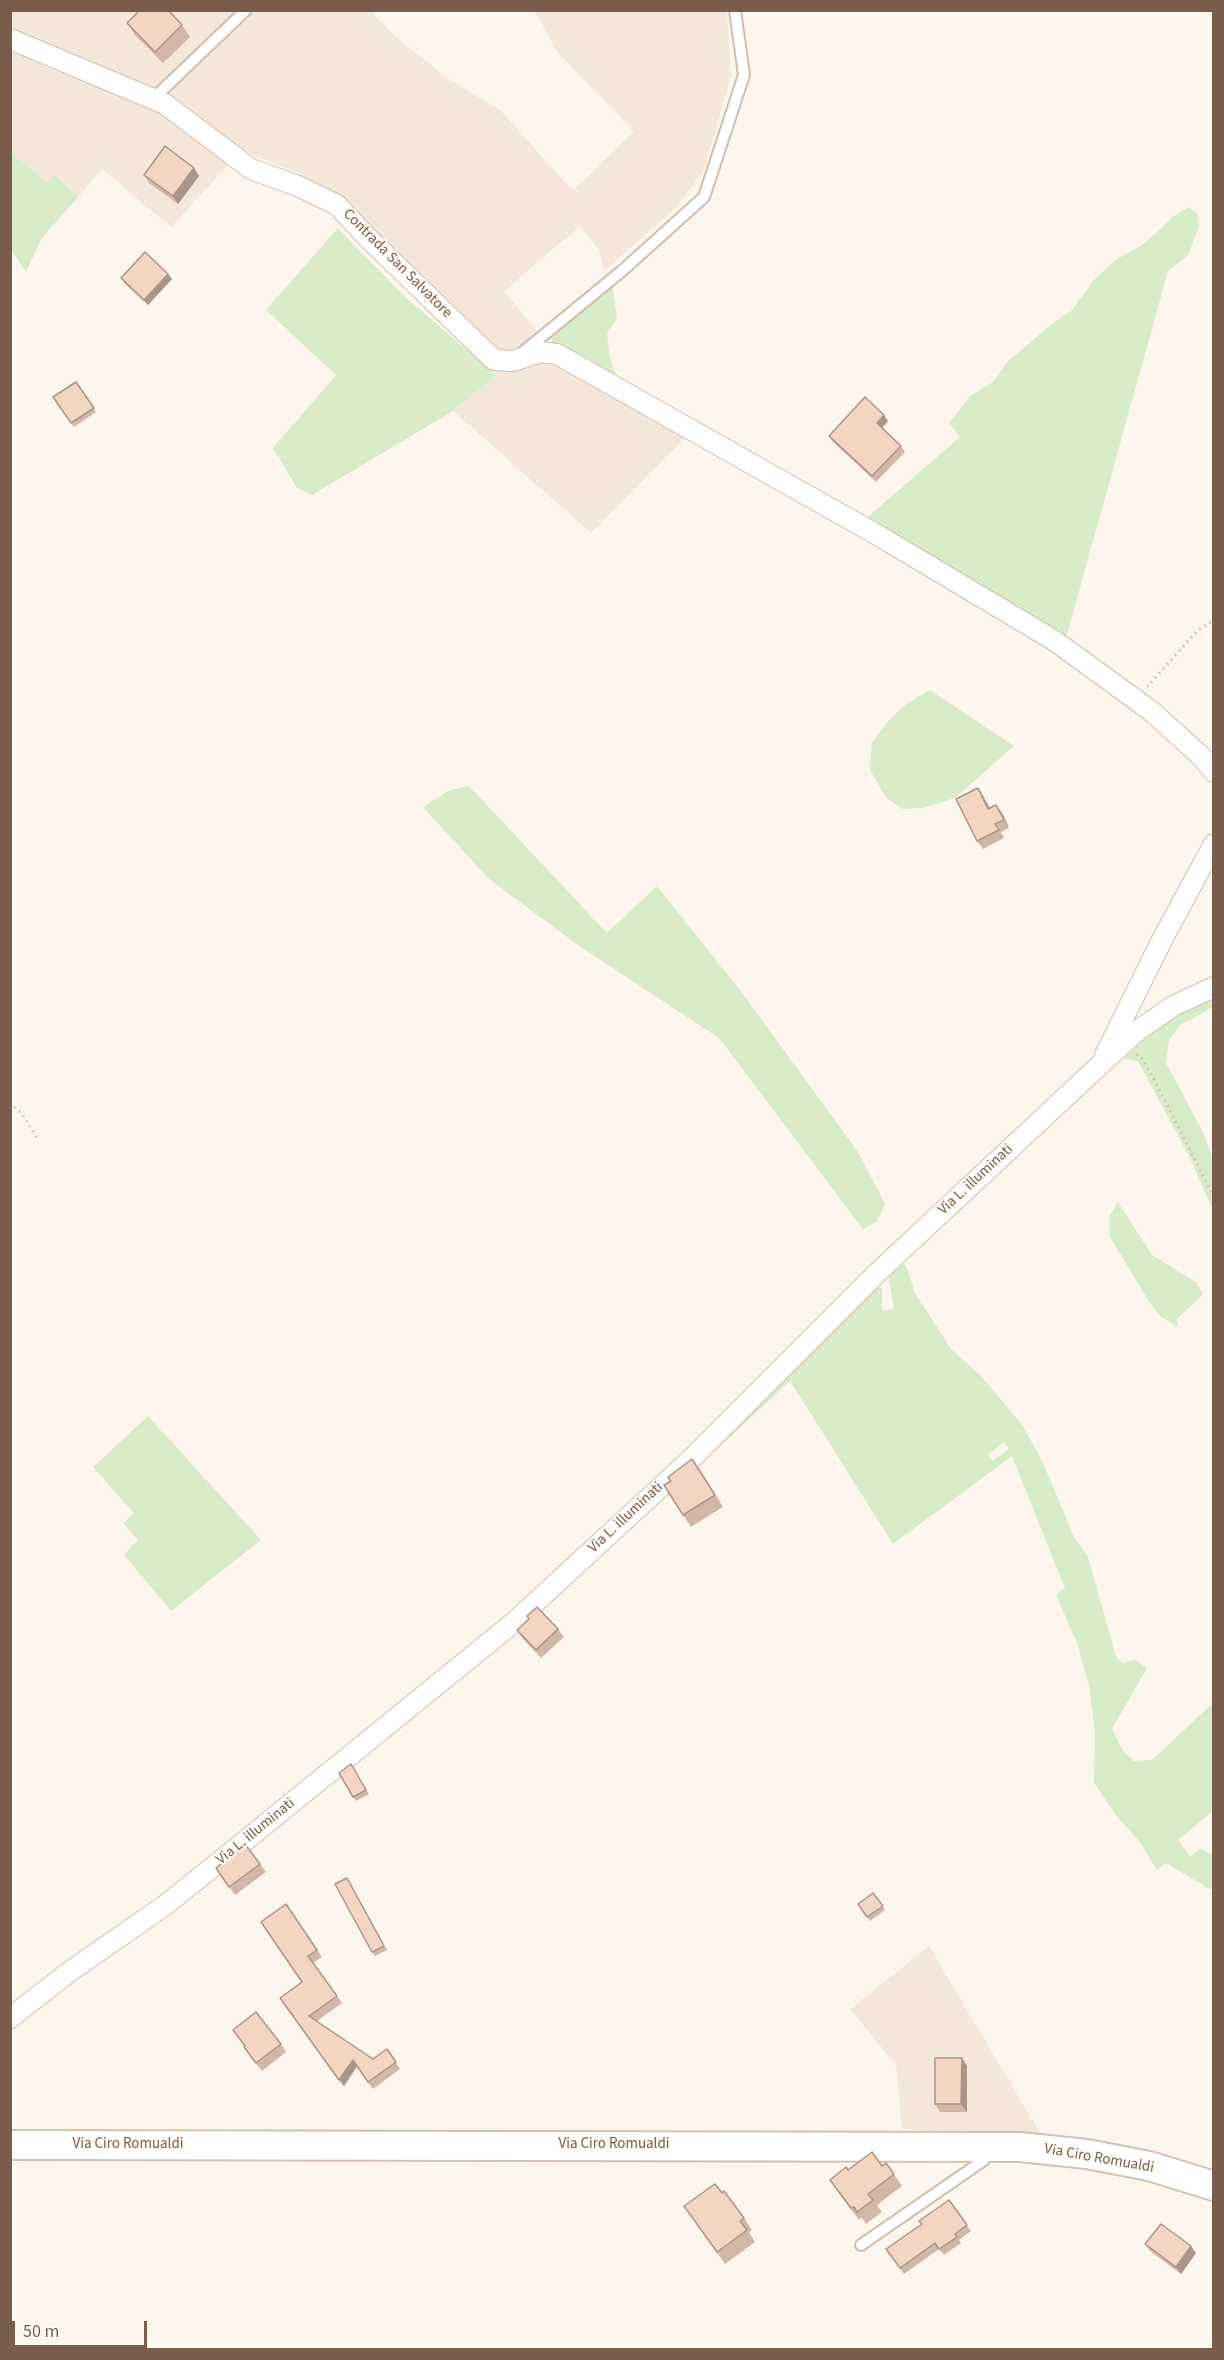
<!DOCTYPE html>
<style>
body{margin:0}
#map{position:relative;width:1224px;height:2360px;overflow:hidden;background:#fdf6ec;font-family:"Source Sans 3",sans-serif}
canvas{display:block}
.frame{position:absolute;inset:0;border:12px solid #7a5c4d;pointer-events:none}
.scale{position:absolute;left:12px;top:2321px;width:135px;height:27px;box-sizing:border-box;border:3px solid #7a5c4d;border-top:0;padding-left:8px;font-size:18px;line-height:21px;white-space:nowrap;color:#7a5c4d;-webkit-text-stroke:4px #fffaf3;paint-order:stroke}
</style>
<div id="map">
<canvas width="1224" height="2360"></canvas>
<div class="frame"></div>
<div class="scale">50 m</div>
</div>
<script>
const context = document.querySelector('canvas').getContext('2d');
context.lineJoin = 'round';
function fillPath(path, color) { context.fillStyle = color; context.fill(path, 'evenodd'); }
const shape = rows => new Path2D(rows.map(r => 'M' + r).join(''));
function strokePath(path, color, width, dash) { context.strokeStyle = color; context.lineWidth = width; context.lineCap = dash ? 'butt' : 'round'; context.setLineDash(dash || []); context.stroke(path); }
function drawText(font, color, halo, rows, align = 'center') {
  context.font = font + ' "Source Sans 3",sans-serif'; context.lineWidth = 4.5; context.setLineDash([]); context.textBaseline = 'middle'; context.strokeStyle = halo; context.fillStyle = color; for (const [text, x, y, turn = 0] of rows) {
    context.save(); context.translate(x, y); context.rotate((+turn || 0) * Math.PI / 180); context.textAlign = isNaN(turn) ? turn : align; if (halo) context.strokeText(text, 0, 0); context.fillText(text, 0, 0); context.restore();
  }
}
const residential = shape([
 [534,10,727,11,731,76,704,170,678,206,604,271,599,250,580,226,504,291,550,347,687,436,591,533,453,411,496,375,497,356,333,194,294,171,258,157,75,59,11,29,11,11,371,11,391,33,447,78,500,110,573,191,634,131,558,53],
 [10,49,48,68,161,111,231,162,171,227,102,169,78,197,55,175,48,183,11,153],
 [929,1946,1040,2133,1042,2140,902,2129,896,2065,850,2009]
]);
const green = shape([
 [11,153,47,182,55,175,78,197,42,238,26,272,11,249],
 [1189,207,1198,214,1199,227,1188,255,1168,271,1066,638,863,521,960,437,949,423,970,396,993,382,1007,362,1051,325,1072,310,1094,280,1117,259,1144,244,1174,216],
 [338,228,403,295,496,375,453,411,312,495,297,488,273,448,336,375,266,310],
 [612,283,617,318,607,334,610,359,617,378,550,347,554,332],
 [930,690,1014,746,955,798,923,808,903,809,886,798,870,770,872,743,888,721,906,704],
 [469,786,607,933,657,886,740,990,858,1152,885,1204,876,1222,863,1229,719,1038,579,946,489,879,423,807,448,791],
 [1213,991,1213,1007,1180,1025,1169,1040,1166,1063,1203,1132,1213,1159,1213,1210,1188,1154,1138,1061,1116,1058,1132,1042],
 [1118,1202,1152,1255,1196,1282,1203,1294,1177,1319,1178,1327,1160,1316,1148,1300,1110,1237,1109,1217],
 [900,1264,906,1265,915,1293,951,1349,982,1377,1023,1426,1043,1463,1074,1537,1088,1557,1116,1656,1122,1663,1135,1660,1147,1668,1112,1729,1123,1751,1134,1761,1152,1760,1213,1703,1213,1811,1178,1840,1190,1856,1201,1849,1213,1855,1213,1891,1166,1863,1157,1870,1139,1841,1116,1815,1094,1783,1095,1733,1089,1685,1077,1643,1056,1595,1065,1588,1012,1456,893,1544,790,1381,714,1452,721,1433,873,1285,882,1289,882,1311,894,1309,889,1279,890,1270],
 [1004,1442,1009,1449,993,1461,988,1455],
 [148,1416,261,1540,171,1611,124,1555,138,1540,123,1523,134,1513,93,1467]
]);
const path = shape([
 [1147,687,1197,631,1214,620],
 [1137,1054,1141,1057,1155,1081,1214,1197],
 [10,1103,23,1115,37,1138]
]);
const lane = shape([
 [153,99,246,10],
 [523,352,623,270,704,197,744,75,735,10],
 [861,2245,984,2160,984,2148]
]);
const street = shape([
 [10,39,165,104,251,169,298,186,337,205,366,236,494,360,513,361,540,352,557,354,881,537,1055,641,1151,711,1202,757,1214,772],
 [1105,1055,1164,936,1214,844],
 [10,2018,69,1972,164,1906,214,1866,513,1623,690,1460,877,1273,1102,1063,1137,1031,1173,1006,1214,987]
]);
const secondary = shape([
 [10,2145,1020,2147,1087,2154,1149,2166,1214,2186]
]);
const wall = shape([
 [127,23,182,25,190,37,163,63,135,35],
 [194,168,199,176,178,204,149,183,144,175],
 [168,274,172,279,148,305,124,283,121,278],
 [76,382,96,412,74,427,53,397],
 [888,421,882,428,901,446,905,452,876,482,833,442,829,436],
 [978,788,983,796,990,808,1002,813,1009,828,1001,832,1004,838,983,849,977,841],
 [692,1459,723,1507,691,1527,683,1515,671,1481],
 [558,1629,564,1637,541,1658,522,1638,517,1630],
 [354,1768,369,1794,356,1801,353,1797],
 [245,1844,266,1872,235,1895,216,1868],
 [347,1878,387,1950,375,1956,372,1952],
 [873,1893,885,1910,870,1921,858,1904],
 [286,1904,322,1957,313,1963,342,2003,317,2021,373,2059,387,2049,400,2069,373,2089,357,2067,344,2086,280,1998,302,1982],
 [233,2030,281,2044,286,2052,262,2071,249,2055,244,2047,245,2046],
 [962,2058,967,2066,967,2112,940,2112,935,2104],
 [886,2163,902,2186,877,2205,882,2212,866,2224,862,2218,859,2220,838,2192,848,2170,882,2166],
 [722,2193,744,2218,752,2230,749,2232,755,2242,725,2264,684,2206],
 [949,2200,971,2231,959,2240,961,2243,944,2255,939,2249,904,2274,886,2249,922,2224],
 [1145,2244,1196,2253,1181,2274,1150,2251]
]);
const shadedWall = shape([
 [194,168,199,176,178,204,173,196],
 [168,274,172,279,148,305,144,300],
 [884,415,888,421,881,429,877,423],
 [978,788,983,796,994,817,988,809],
 [996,805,1002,813,1009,828,1004,820],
 [692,1459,700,1470,723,1507,715,1495],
 [962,2058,967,2066,967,2112,961,2104],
 [353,2060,357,2066,344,2086,339,2080],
 [1191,2246,1196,2253,1181,2274,1176,2267]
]);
const building = shape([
 [140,10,168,10,182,25,155,52,127,23,140,10],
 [165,146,194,168,173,196,144,175,165,146],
 [145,252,168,274,144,300,121,278,145,252],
 [76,382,94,408,71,423,53,397,76,382],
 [865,397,884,415,877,423,901,446,872,476,829,436,865,397],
 [978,788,988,809,996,805,1004,820,995,824,999,830,977,841,956,799,978,788],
 [692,1459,715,1495,683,1515,664,1485,671,1481,668,1477,692,1459],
 [537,1607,558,1629,536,1650,517,1630,529,1619,527,1616,537,1607],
 [351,1764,366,1790,353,1797,339,1773,351,1764],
 [245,1844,260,1864,229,1887,216,1868,245,1844],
 [347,1878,384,1946,372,1952,335,1884,347,1878],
 [873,1893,883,1906,867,1917,858,1904,873,1893],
 [286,1904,317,1950,308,1956,337,1996,309,2016,373,2059,387,2049,396,2062,368,2082,353,2060,339,2080,280,1998,302,1982,261,1922,286,1904],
 [256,2012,281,2044,256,2063,244,2047,245,2046,233,2030,256,2012],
 [935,2058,962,2058,961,2104,935,2104,935,2058],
 [872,2152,882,2166,886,2163,894,2174,868,2194,873,2200,857,2212,854,2207,851,2208,830,2180,846,2167,848,2170,872,2152],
 [715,2184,722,2193,724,2191,744,2218,740,2221,747,2230,717,2252,684,2206,715,2184],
 [949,2200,967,2225,955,2234,957,2237,939,2249,935,2243,900,2268,886,2249,922,2224,919,2221,949,2200],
 [1161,2224,1191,2246,1176,2267,1145,2244,1161,2224]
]);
const streetNames = [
 ["Contrada San Salvatore",397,264,45],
 ["Via L. illuminati",976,1180,-43],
 ["Via L. illuminati",626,1518,-43],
 ["Via L. illuminati",256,1832,-39],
 ["Via Ciro Romualdi",128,2145],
 ["Via Ciro Romualdi",614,2145],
 ["Via Ciro Romualdi",1099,2159,10]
];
fillPath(residential, '#f5e8da');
fillPath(green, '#d8ecc9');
strokePath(lane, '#d1beb0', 14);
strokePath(street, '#d1beb0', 22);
strokePath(secondary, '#d6c0b0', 32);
strokePath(path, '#d9b8a5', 3, [1.5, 4.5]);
strokePath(lane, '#fff', 10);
strokePath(street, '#fff', 20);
strokePath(secondary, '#fff', 28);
fillPath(wall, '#d1b7a8');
fillPath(shadedWall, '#aa9588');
fillPath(building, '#f3d5c3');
strokePath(building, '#aa9588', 1.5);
drawText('15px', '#7a5c4d', '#fffaf3', streetNames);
</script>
